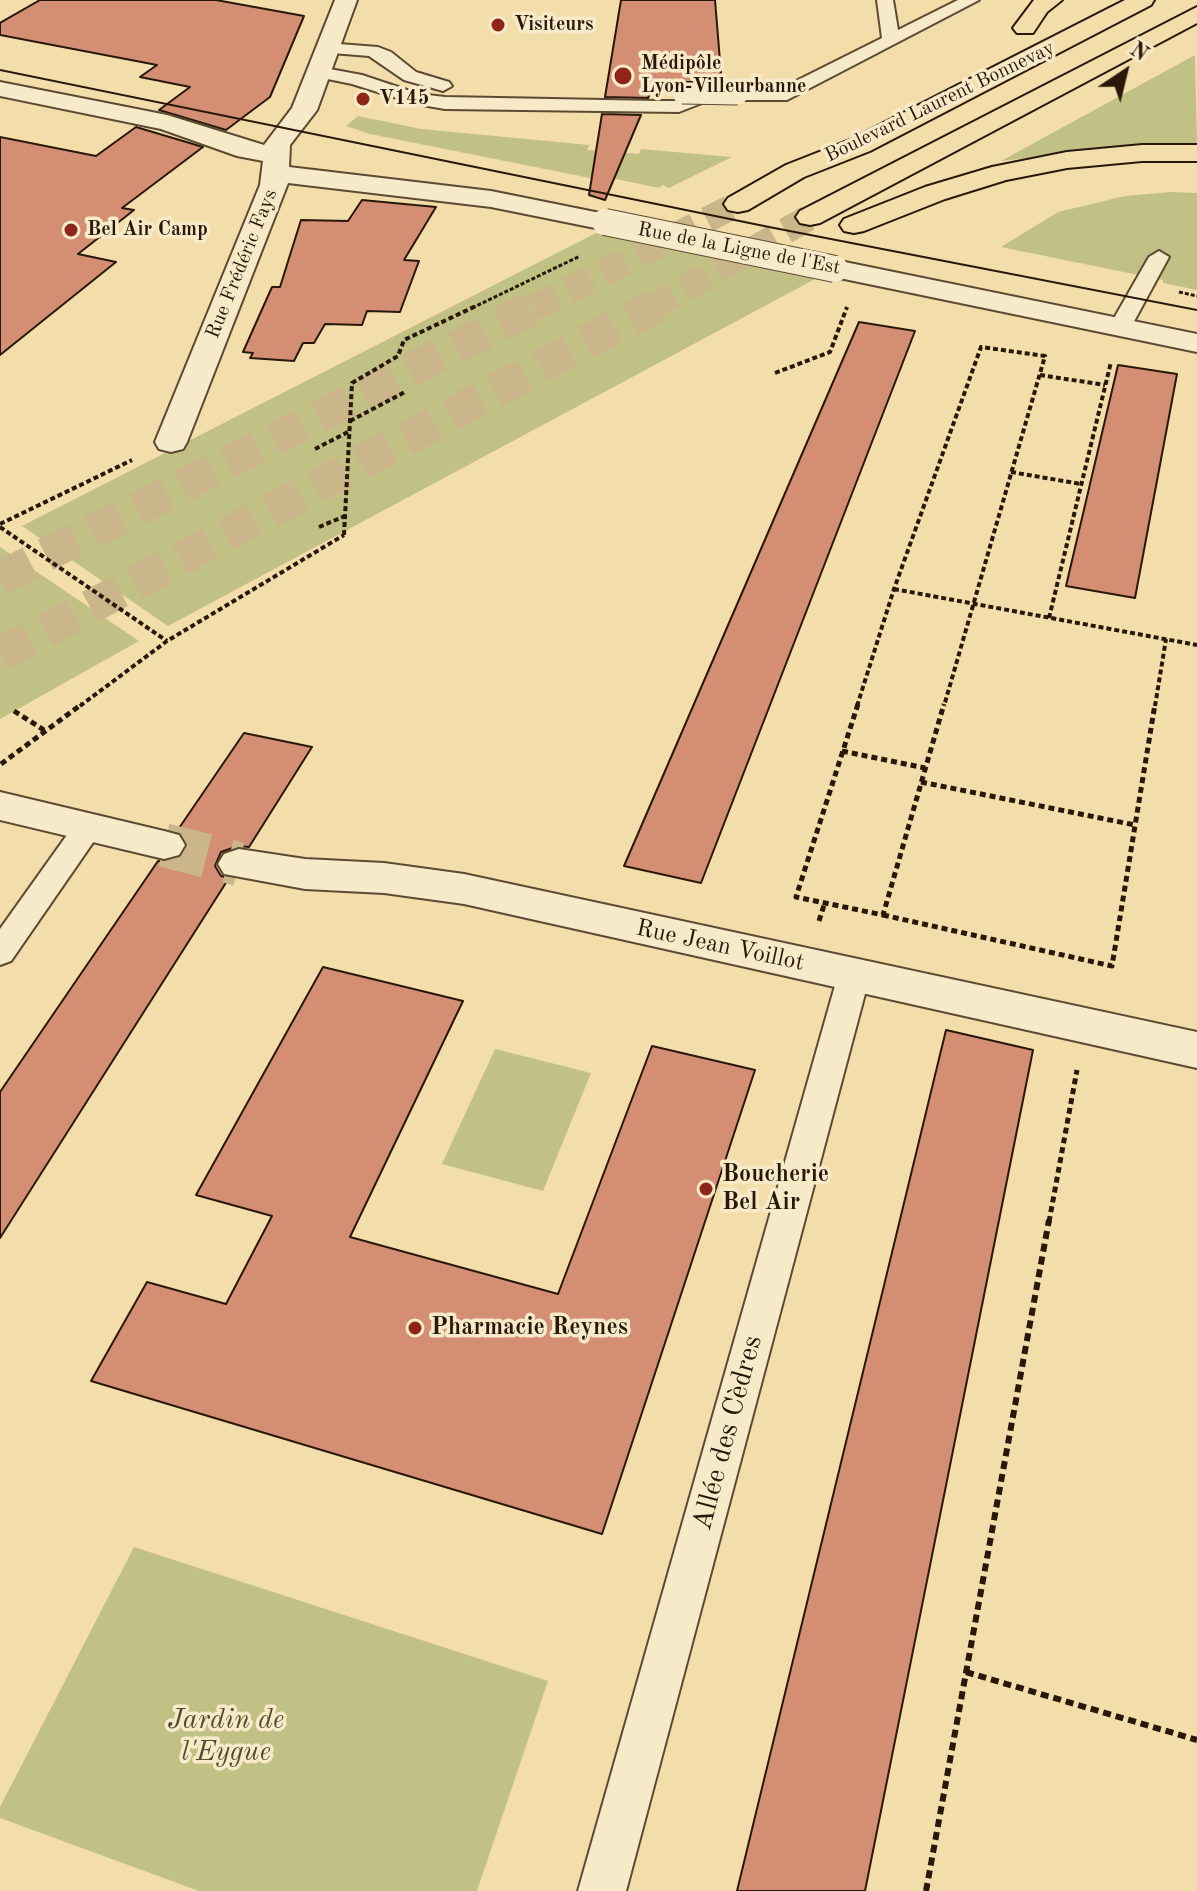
<!DOCTYPE html>
<meta charset="utf-8">
<style>
body{margin:0}
#map{position:relative;width:1197px;height:1891px;overflow:hidden;background:#f3deab;font-family:"Old Standard TT",serif}
canvas{display:block}
.north{position:absolute;left:1085px;top:32px;width:80px;height:80px;-webkit-text-stroke:6px #f7eac8;paint-order:stroke;rotate:35deg;font-size:22px;font-weight:700;line-height:32px;text-align:center;color:#29180a}
.north::after{content:'';display:block;margin:auto;width:28px;height:36px;background:#29180a;clip-path:polygon(50% 0,100% 100%,50% 72%,0 100%)}
</style>
<div id="map">
<canvas width="1197" height="1891"></canvas>
<div class="north">N</div>
</div>
<script>
const context = document.querySelector('canvas').getContext('2d');
context.lineJoin = 'round';
function fillPath(path, color) { context.fillStyle = color; context.fill(path, 'evenodd'); }
const shape = rows => new Path2D(rows.map(r => 'M' + r).join(''));
function strokePath(path, color, width, dash) { context.strokeStyle = color; context.lineWidth = width; context.lineCap = dash ? 'butt' : 'round'; context.setLineDash(dash || []); context.stroke(path); }
function drawText(font, color, halo, rows, align = 'center') {
  context.font = font + ' "Old Standard TT",serif'; context.lineWidth = 7; context.setLineDash([]); context.textBaseline = 'middle'; context.strokeStyle = halo; context.fillStyle = color; for (const [text, x, y, turn = 0] of rows) {
    context.save(); context.translate(x, y); context.rotate((+turn || 0) * Math.PI / 180); context.textAlign = isNaN(turn) ? turn : align; if (halo) context.strokeText(text, 0, 0); context.fillText(text, 0, 0); context.restore();
  }
}
const green = shape([
 [1195,55,1197,146,1124,147,1001,161],
 [358,116,421,129,589,145,587,150,639,154,641,149,732,157,669,188,663,185,659,188,616,179,590,178,370,134,346,126],
 [1171,192,1197,193,1197,290,1163,283,1163,280,1001,247,1058,212,1125,196],
 [596,233,815,279,168,626,22,526],
 [0,547,139,641,0,719],
 [495,1049,591,1073,543,1191,442,1164],
 [134,1547,548,1681,477,1891,199,1891,0,1818,0,1807]
]);
const building = shape([
 [40,0,216,0,304,16,270,97,226,130,159,110,190,87,140,77,157,65,0,35,0,23,40,0],
 [621,0,715,0,721,73,705,82,682,82,672,87,653,87,648,98,605,97,621,0],
 [602,114,641,115,605,200,589,195,602,114],
 [136,127,203,147,122,208,134,210,78,254,116,262,0,355,0,137,96,156,136,127],
 [362,200,436,207,404,260,419,261,400,312,367,311,362,325,325,324,314,343,303,343,294,361,250,358,253,353,243,352,272,287,280,287,301,220,348,221,362,200],
 [859,322,915,331,701,883,624,866,859,322],
 [1118,365,1177,374,1135,598,1066,586,1118,365],
 [244,733,312,747,249,847,238,846,221,852,215,866,221,876,229,878,0,1238,0,1092,158,861,165,862,182,857,188,843,177,831,244,733],
 [323,967,463,1001,350,1237,558,1294,652,1046,755,1070,602,1534,91,1381,147,1282,226,1304,272,1216,196,1195,323,967],
 [946,1030,1033,1050,865,1891,737,1891,946,1030]
]);
const minorTunnel = shape([
 [164,845,239,864]
]);
const trunkTunnelFar1 = shape([
 [533,308,738,204],
 [650,308,810,217]
]);
const trunkTunnel = shape([
 [0,578,537,306],
 [0,655,654,306]
]);
const pathFar3 = shape([
 [1179,292,1197,296]
]);
const pathFar2 = shape([
 [775,373,830,352,847,307],
 [1040,375,1105,385],
 [350,421,405,392],
 [315,449,350,431],
 [1011,472,1081,484],
 [0,524,132,460],
 [319,527,345,516],
 [894,589,1197,645],
 [1049,618,1111,362],
 [80,706,167,641,344,535],
 [857,706,894,589,981,347,1045,356,944,706],
 [1155,706,1166,639]
]);
const pathFar1 = shape([
 [858,704,796,897,883,915,944,704],
 [14,711,44,730],
 [842,751,925,768],
 [1,764,82,704],
 [921,782,1135,825],
 [883,915,1112,966,1155,704],
 [819,921,825,902],
 [1049,1222,1077,1070]
]);
const path = shape([
 [966,1672,1197,1740],
 [926,1891,1049,1220]
]);
const service = shape([
 [877,0,893,0,898,30,958,0,979,0,787,100,738,100,729,95,738,90,778,90,882,38,877,0],
 [326,43,378,47,391,52,416,72,449,82,452,86,443,91,404,80,369,56,320,52,317,48,320,44,326,43],
 [319,67,362,75,419,94,445,97,658,101,676,101,724,83,733,88,730,92,679,112,445,109,416,104,352,84,313,76,310,72,319,67],
 [1159,251,1169,257,1131,327,1120,334,1112,332,1109,327,1149,257,1159,251],
 [88,818,99,821,103,828,11,961,0,965,0,929,77,821,88,818],
 [854,963,865,966,870,975,626,1891,578,1891,838,975,843,966,854,963]
]);
const minor = shape([
 [335,0,357,0,317,110,290,145,289,167,491,191,605,214,615,216,619,222,615,228,605,230,491,207,288,183,187,442,183,449,171,452,159,449,155,442,260,185,263,161,237,156,161,129,0,96,0,82,167,115,264,145,292,108,335,0],
 [835,260,1197,334,1197,352,825,275,821,269,825,263,835,260],
 [0,792,164,831,179,835,185,845,179,855,164,859,0,820,0,792],
 [239,849,305,859,384,863,464,874,1197,1032,1197,1068,464,904,384,893,305,889,224,874,218,864,224,854,239,849]
]);
const trunk = shape([
 [1034,0,1062,0,1047,12,1033,33,1017,33,1013,28,1034,0],
 [1125,0,1154,0,1151,5,870,151,804,177,748,210,738,212,728,210,724,204,728,198,786,165,852,139,1125,0],
 [1197,7,1197,23,820,223,810,225,800,223,796,217,800,211,1197,7],
 [1142,145,1197,145,1197,161,1142,161,1067,168,1006,180,945,199,864,231,854,233,844,231,840,225,844,219,925,187,992,167,1067,152,1142,145]
]);
const tram = shape([
 [0,70,769,227,1197,310]
]);
const pathBridgeFar1 = shape([
 [472,308,580,256]
]);
const pathBridge = shape([
 [0,527,167,641],
 [344,535,352,383,398,356,404,340,476,306]
]);
const serviceBridge = shape([
 [682,94,738,95]
]);
const minorBridge = shape([
 [605,222,835,269]
]);
const markers = [
 [498,25,8,"#8f2418"],
 [623,76,10,"#8f2418"],
 [363,99,8,"#8f2418"],
 [71,230,8,"#8f2418"],
 [706,1189,8,"#8f2418"],
 [415,1328,8,"#8f2418"]
];
const farPoinames = [
 ["Visiteurs",514,25],
 ["Médipôle",641,64],
 ["Lyon-Villeurbanne",641,87],
 ["V145",379,99],
 ["Bel Air Camp",87,230]
];
const farStreetnames = [
 ["Boulevard Laurent Bonnevay",940,102,-26],
 ["Rue de la Ligne de l'Est",739,249,11],
 ["Rue Frédéric Fays",242,264,-68]
];
const streetNames = [
 ["Rue Jean Voillot",720,946,12]
];
const poiNames = [
 ["Boucherie",722,1175],
 ["Bel Air",722,1203],
 ["Pharmacie Reynes",431,1328]
];
const nearStreetnames = [
 ["Allée des Cèdres",728,1433,-75]
];
const nearParknames = [
 ["Jardin de",226,1721],
 ["l'Eygue",226,1753]
];
fillPath(green, '#c1c085');
fillPath(building, '#d38e74');
strokePath(building, '#29180a', 2);
strokePath(minorTunnel, '#cbb68b', 44, [44, 22]);
strokePath(trunkTunnelFar1, '#cbb68b', 26, [26, 13]);
strokePath(trunkTunnel, '#cbb68b', 34, [34, 17]);
strokePath(service, '#5c4a32', 4);
strokePath(minor, '#5c4a32', 4);
strokePath(trunk, '#29180a', 4);
strokePath(pathFar3, '#29180a', 3, [4, 2]);
strokePath(pathFar2, '#29180a', 4, [5, 3]);
strokePath(pathFar1, '#29180a', 5, [6, 4]);
strokePath(path, '#29180a', 6, [8, 5]);
fillPath(service, '#f7eac8');
fillPath(minor, '#f7eac8');
fillPath(trunk, '#f3deab');
strokePath(tram, '#29180a', 2);
strokePath(serviceBridge, '#5c4a32', 21, []);
strokePath(minorBridge, '#5c4a32', 28, []);
strokePath(pathBridgeFar1, '#29180a', 3, [4, 2]);
strokePath(pathBridge, '#29180a', 4, [5, 3]);
strokePath(serviceBridge, '#f7eac8', 19);
strokePath(minorBridge, '#f7eac8', 26);
for (const [x, y, r, color] of markers) { const dot = new Path2D(); dot.arc(x, y, r, 0, 2 * Math.PI); context.fillStyle = color; context.fill(dot); strokePath(dot, '#f7eac8', 3); }
drawText('bold 20px', '#29180a', '#f7eac8', farPoinames, 'left');
drawText('20px', '#29180a', '#f7eac8', farStreetnames);
drawText('24px', '#29180a', '#f7eac8', streetNames);
drawText('bold 24px', '#29180a', '#f7eac8', poiNames, 'left');
drawText('28px', '#29180a', '#f7eac8', nearStreetnames);
drawText('italic 28px', '#574a2f', '#f7eac8', nearParknames);
</script>
